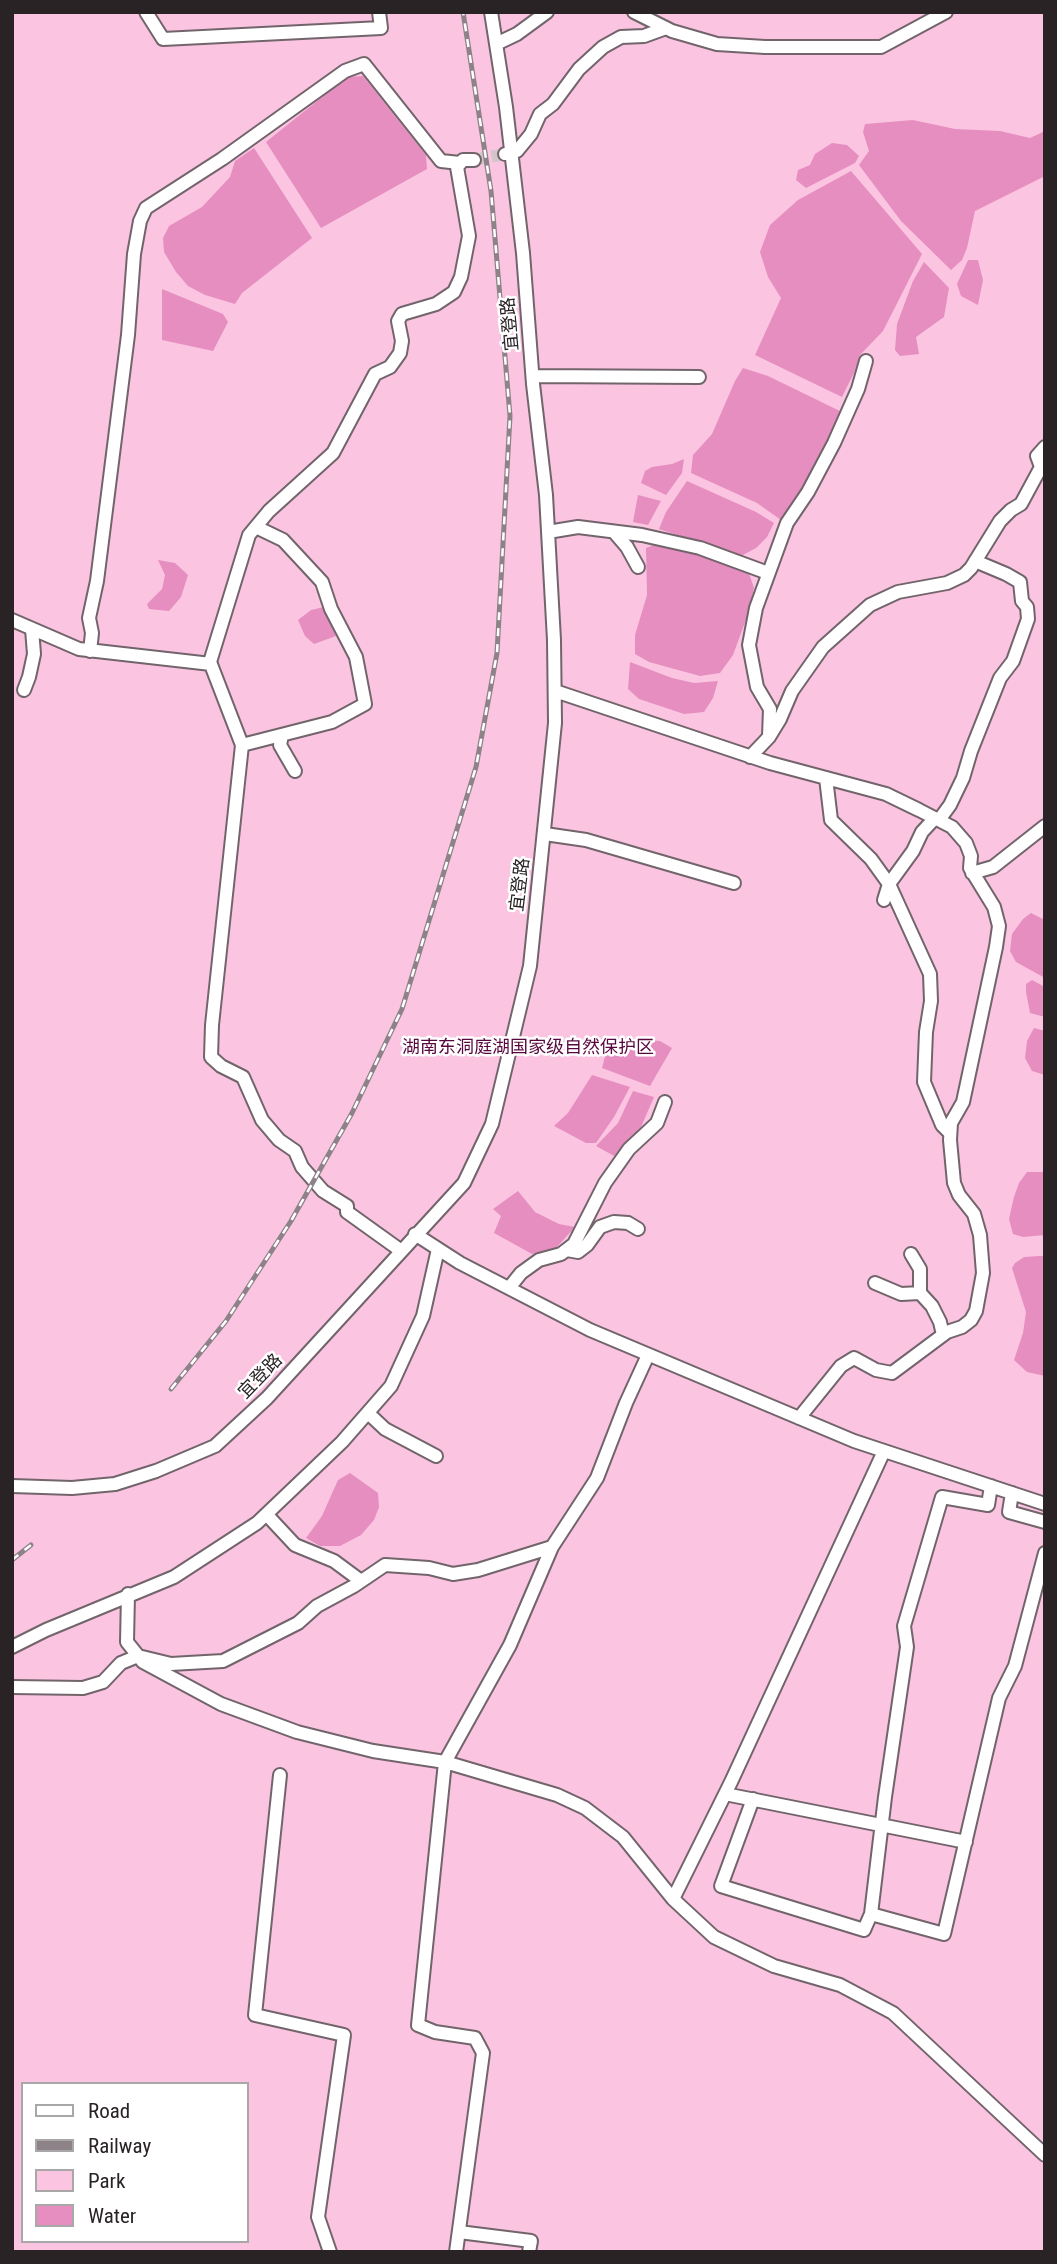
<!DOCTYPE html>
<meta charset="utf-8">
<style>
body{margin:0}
#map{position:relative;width:1057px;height:2264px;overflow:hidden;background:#ffeef6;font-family:"Roboto Condensed",sans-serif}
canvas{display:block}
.frame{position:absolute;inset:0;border:14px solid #292326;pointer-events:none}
.legend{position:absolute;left:21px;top:2082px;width:228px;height:161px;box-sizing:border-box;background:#fff;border:2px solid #a9a7a8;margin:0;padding:9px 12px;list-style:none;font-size:21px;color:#292326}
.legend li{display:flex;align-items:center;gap:14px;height:35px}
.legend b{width:35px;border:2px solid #a9a7a8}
</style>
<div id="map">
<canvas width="1057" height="2264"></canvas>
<div class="frame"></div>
<ul class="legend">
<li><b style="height:9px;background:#fff"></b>Road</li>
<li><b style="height:9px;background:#8d8288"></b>Railway</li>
<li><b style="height:19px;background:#fbc5e2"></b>Park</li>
<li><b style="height:19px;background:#e68ebf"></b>Water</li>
</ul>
</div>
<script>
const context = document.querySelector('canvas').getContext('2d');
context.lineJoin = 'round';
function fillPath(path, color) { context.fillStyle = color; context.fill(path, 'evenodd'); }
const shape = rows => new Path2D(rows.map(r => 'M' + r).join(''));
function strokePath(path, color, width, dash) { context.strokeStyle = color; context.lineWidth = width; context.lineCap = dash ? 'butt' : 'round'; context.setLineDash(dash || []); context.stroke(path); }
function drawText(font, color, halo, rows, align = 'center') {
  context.font = font + ' "Roboto Condensed","Noto Sans SC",sans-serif'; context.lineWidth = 5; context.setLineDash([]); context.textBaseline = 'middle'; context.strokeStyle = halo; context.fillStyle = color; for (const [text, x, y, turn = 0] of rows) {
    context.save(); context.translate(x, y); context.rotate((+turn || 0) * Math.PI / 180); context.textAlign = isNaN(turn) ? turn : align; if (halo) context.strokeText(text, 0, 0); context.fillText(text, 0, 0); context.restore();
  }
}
const green = shape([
 [12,12,1045,12,1045,2252,12,2252],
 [23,2084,247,2084,247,2241,23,2241]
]);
const water = shape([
 [363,76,426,155,427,169,321,228,266,142,347,77],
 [913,120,955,129,1000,131,1030,138,1045,131,1045,176,975,211,967,248,962,260,951,270,901,221,859,165,869,151,863,132,865,124],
 [832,143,847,145,859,156,855,163,806,188,796,180,798,170,810,165,815,154],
 [254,148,312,238,242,293,235,304,205,295,188,286,176,272,164,252,163,238,169,226,202,207,230,177,235,161],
 [851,171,922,254,883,331,860,355,854,373,842,397,755,355,781,298,768,277,760,252,770,225,798,200],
 [968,260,978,260,983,280,978,305,961,296,957,284],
 [924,262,949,288,944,317,916,337,919,354,900,356,895,350,897,324,913,281],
 [162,289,223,314,228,322,213,351,162,340],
 [743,368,768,376,844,413,836,433,811,472,796,506,781,520,757,503,691,473,693,455,712,434,735,381],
 [684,459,682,473,666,495,641,483,645,471,652,467,672,464],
 [687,481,756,512,774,523,767,537,756,548,741,556,659,529,666,512],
 [638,495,661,501,648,525,633,522],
 [659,543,731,562,748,570,754,588,748,614,733,655,720,673,700,676,649,662,635,654,635,635,647,595,646,548],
 [158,560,175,563,188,575,181,597,169,611,149,609,147,604,162,589,165,575],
 [324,607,336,636,314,644,305,636,298,620,311,610],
 [630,662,672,678,694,683,718,681,713,698,704,712,684,714,639,699,628,689],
 [1031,913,1045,920,1045,978,1016,962,1010,951,1012,934,1023,919],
 [1032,980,1045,987,1045,1017,1030,1013,1026,992,1026,984],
 [1034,1028,1045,1031,1045,1075,1032,1071,1025,1058,1027,1041],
 [616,1037,660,1041,672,1048,650,1086,602,1068,607,1049],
 [592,1075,630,1087,614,1117,596,1143,586,1143,554,1126,568,1113],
 [633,1091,654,1097,641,1127,616,1157,596,1146,618,1123],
 [1027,1172,1045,1172,1045,1235,1023,1237,1013,1234,1009,1219,1014,1197,1019,1183],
 [518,1191,535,1212,559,1224,575,1227,556,1248,532,1254,494,1233,501,1216,493,1209],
 [1039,1256,1045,1256,1045,1376,1027,1372,1014,1360,1023,1333,1026,1312,1012,1268,1015,1263,1024,1257],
 [350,1473,378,1493,379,1507,374,1520,361,1535,340,1546,320,1546,306,1538,322,1516,338,1480]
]);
const minorTunnel = shape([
 [474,160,505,154]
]);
const minor = shape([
 [146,12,163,39,381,28,379,12],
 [634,12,672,31,717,44,765,47,881,47,946,12],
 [496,44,517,34,547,12],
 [505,154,517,151,531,134,540,114,553,104,579,69,603,47,621,37,644,36,666,28],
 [533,376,699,377],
 [548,532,578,527,642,535,700,548,768,573],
 [615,533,627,547,638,567],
 [12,620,79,649,211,664],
 [90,651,92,633,89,618,97,581,128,335,134,254,140,221,146,208,222,159,345,71,364,64,441,161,460,163],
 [24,690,29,677,34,654,32,629],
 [555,691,770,763,886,794,919,810,952,827,966,843,971,856,970,868,994,907,999,926,996,947,963,1102,951,1123,950,1140,954,1183,959,1195,974,1214,980,1235,983,1273,976,1311,971,1320,962,1327,947,1332,892,1373,876,1370,854,1358,841,1366,799,1418],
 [282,735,280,745,295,771],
 [769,736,770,709,757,687,749,645,756,608,787,523,808,492,834,443,858,389,866,361],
 [242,745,332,722,365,704,356,657,331,609,322,582,283,540,256,527],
 [750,757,769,737,780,719,792,691,823,647,870,605,898,592,947,583,964,575,971,568,1000,521,1011,510,1021,504,1041,467,1037,456,1045,447],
 [826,778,831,820,871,859,889,884,930,974,931,1001,926,1032,924,1082,942,1125,950,1133],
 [939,820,950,805,963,778,971,751,1000,678,1013,661,1028,619,1027,607,1022,601,1020,582,1006,574,975,561],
 [545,834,586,840,734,883],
 [972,873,993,867,1045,826],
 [884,900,889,884,913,851,922,832,935,818],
 [415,1234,460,1263,590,1330,854,1441,1045,1504],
 [400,1250,347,1212,347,1206,323,1191,302,1167,295,1151,279,1140,262,1120,243,1077,221,1066,211,1057,212,1025,242,745,210,662,249,535,269,511,333,453,375,374,390,367,400,353,402,341,398,321,402,314,436,304,454,292,461,277,469,236,457,167,463,160,474,160],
 [567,1250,578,1252,587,1245,600,1227,614,1222,628,1223,638,1229],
 [911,1254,920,1269,920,1293,932,1306,940,1322,943,1335],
 [875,1283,901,1294,920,1293],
 [509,1288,521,1273,539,1260,561,1254,574,1244,605,1183,629,1149,657,1123,665,1102],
 [368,1413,385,1429,436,1456],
 [884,1451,731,1782,673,1899,714,1937,774,1966,840,1985,893,2013,1045,2155],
 [12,1486,72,1488,115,1484,156,1471,215,1446,267,1398,464,1183,492,1124,530,966,555,723,554,640,546,495,533,384,523,253,506,107,491,12],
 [991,1486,988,1505,942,1497,904,1626,907,1647,885,1797,871,1914,944,1934,999,1698,1015,1666,1045,1553],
 [1012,1493,1009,1512,1045,1522],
 [267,1515,295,1545,334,1561,361,1581],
 [128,1594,127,1642,143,1662,221,1704,297,1732,373,1751,445,1762,557,1795,585,1808,623,1837,673,1899],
 [12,1647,46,1630,174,1577,257,1523,342,1442,391,1386,423,1316,438,1249],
 [12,1687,83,1688,103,1682,121,1663,138,1656,171,1664,223,1661,298,1623,317,1606,354,1586,385,1565,429,1568,453,1574,478,1570,552,1547],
 [280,1775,255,2015,344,2035,318,2217,330,2252],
 [725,1794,966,1842],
 [753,1799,721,1886,864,1930,871,1914],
 [459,2232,531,2241,529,2252],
 [456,2252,483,2053,475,2038,435,2032,418,2025,445,1762,510,1645,552,1547,597,1478,626,1403,648,1355]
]);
const rail = shape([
 [171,1389,226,1321,291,1221,352,1113,402,1009,476,767,497,653,510,416,491,191,463,12],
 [12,1560,31,1545]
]);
const streetNames = [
 ["宜登路",511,324,-95],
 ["宜登路",521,885,-83],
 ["宜登路",261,1377,-46]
];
const parkNames = [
 ["湖南东洞庭湖国家级自然保护区",528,1048]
];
fillPath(green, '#fbc5e2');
fillPath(water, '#e68ebf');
strokePath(minorTunnel, '#d4c5cc', 12, [12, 6]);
strokePath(minor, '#72646b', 16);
strokePath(minor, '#fff', 12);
strokePath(rail, '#8d8288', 5);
strokePath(rail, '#fff', 2.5, [8]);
drawText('18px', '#292326', '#fff', streetNames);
drawText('18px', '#57073d', '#fff', parkNames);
</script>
